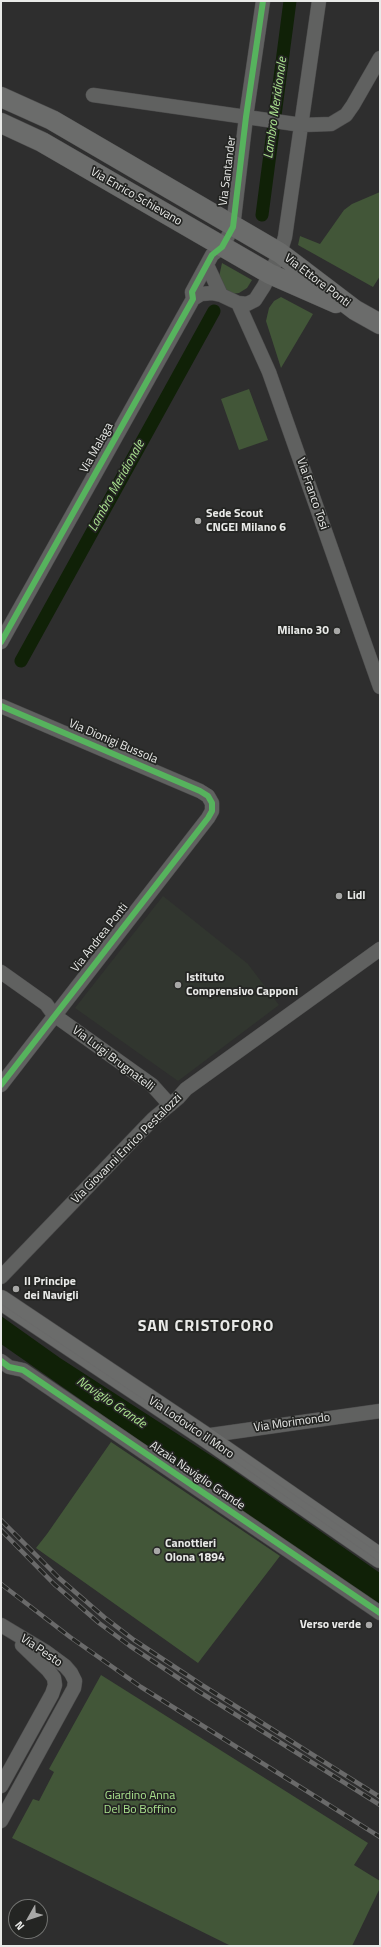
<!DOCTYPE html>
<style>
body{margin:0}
#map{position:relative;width:381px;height:1947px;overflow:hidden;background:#2e2e2e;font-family:"Titillium Web",sans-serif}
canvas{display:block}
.frame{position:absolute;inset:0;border:2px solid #e9eae8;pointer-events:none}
.north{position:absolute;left:8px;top:1899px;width:40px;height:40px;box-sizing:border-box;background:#242523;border:1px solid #737472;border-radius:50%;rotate:231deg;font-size:11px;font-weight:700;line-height:16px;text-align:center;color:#e9eae8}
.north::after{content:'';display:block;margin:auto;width:14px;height:18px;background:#a8a8a7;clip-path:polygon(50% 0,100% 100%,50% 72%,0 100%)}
</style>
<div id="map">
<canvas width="381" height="1947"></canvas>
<div class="frame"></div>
<div class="north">N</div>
</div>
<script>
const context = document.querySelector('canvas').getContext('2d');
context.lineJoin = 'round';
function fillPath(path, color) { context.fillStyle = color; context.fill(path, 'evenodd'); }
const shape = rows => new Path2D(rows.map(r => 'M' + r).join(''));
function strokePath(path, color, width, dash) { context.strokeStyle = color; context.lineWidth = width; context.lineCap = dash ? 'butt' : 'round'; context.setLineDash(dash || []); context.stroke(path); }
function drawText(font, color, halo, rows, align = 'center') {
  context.font = font + ' "Titillium Web",sans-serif'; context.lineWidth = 3.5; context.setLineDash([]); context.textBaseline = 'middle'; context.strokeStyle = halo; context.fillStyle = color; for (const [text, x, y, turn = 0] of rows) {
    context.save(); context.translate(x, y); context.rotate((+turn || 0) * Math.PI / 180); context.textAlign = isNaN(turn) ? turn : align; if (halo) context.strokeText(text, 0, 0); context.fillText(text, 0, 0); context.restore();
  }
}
const built = shape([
 [163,896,248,964,279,1005,178,1081,75,1008]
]);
const green = shape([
 [380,192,380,276,373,287,298,245,300,236,320,244,344,210,352,204],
 [222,263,252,280,247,288,239,293,232,294,226,291,219,277],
 [281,297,313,314,281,368,266,321,269,308,274,301],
 [249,389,268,440,239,450,221,399],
 [111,1442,280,1556,198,1663,36,1548,47,1534],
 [101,1675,368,1843,354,1865,380,1881,380,1888,352,1946,231,1946,12,1838,33,1799,39,1801,54,1772,49,1769]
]);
const water = shape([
 [1,1316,60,1358,224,1464,380,1573,380,1605,206,1487,1,1344]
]);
const canal = shape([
 [262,215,290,1],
 [21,661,214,311]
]);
const street = shape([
 [93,95,302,125,331,124,346,115,353,105,380,58],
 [207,265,221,295],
 [193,299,201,294,212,293,221,295,238,303,247,304,255,300,264,286,280,253,285,237,319,1],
 [238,303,269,372,380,687],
 [1,642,193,299,192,292,212,255,222,247,233,227,246,117,263,1],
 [1,706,200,791,208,796,212,803,212,811,208,818,1,1085],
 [1,972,46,1004,54,1015,152,1085,170,1105],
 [1,1277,153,1119,178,1098,186,1089,380,949],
 [1,1361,9,1367,23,1370,380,1613],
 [204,1436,380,1411],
 [1,1625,46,1652,65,1666,71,1673,75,1681,74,1688,1,1821],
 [1,1786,52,1694,55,1685,54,1678,48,1670,22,1645]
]);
const secondary = shape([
 [1,97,52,120,280,253,355,310,380,324],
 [1,123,42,142,270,274,336,303],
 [1,1300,204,1436,380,1558]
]);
const tram = shape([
 [1,1304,206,1441,380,1562],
 [196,1427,380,1554]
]);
const rail = shape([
 [1,1520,59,1578,104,1617,134,1640,202,1685,380,1797],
 [1,1530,54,1584,99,1623,130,1646,198,1691,380,1805],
 [1,1584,70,1637,141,1687,380,1837]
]);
const cycleway = shape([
 [1,642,193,299,192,292,212,255,222,247,233,227,246,117,263,1],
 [1,706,200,791,208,796,212,803,212,811,208,818,1,1085],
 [1,1361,9,1367,23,1370,380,1613]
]);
const markers = [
 [198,521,4,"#a8a8a7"],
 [337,631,4,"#a8a8a7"],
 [339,896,4,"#a8a8a7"],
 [178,985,4,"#a8a8a7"],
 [16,1289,4,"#a8a8a7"],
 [157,1551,4,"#a8a8a7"],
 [369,1625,4,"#a8a8a7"]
];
const streetNames = [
 ["Via Santander",228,171,-83],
 ["Via Enrico Schievano",136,197,30],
 ["Via Ettore Ponti",317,281,37],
 ["Via Malaga",97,448,-61],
 ["Via Franco Tosi",312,494,71],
 ["Via Dionigi Bussola",113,742,23],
 ["Via Andrea Ponti",100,938,-52],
 ["Via Luigi Brugnatelli",113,1059,37],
 ["Via Giovanni Enrico Pestalozzi",127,1149,-45],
 ["Via Morimondo",292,1423,-8],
 ["Via Lodovico il Moro",191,1428,34],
 ["Alzaia Naviglio Grande",197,1476,34],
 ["Via Pesto",41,1651,34]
];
const poiNames = [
 ["Sede Scout",206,514],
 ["CNGEI Milano 6",206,528],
 ["Milano 30",329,631,"right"],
 ["Lidl",347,896],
 ["Istituto",186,978],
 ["Comprensivo Capponi",186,992],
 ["II Principe",24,1282],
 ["dei Navigli",24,1296],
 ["Canottieri",165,1544],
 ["Olona 1894",165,1558],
 ["Verso verde",361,1625,"right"]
];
const parkNames = [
 ["Giardino Anna",140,1796],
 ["Del Bo Boffino",140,1810]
];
const waterNames = [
 ["Lambro Meridionale",276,108,-82],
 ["Lambro Meridionale",117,486,-61],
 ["Naviglio Grande",111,1403,34]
];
const districtNames = [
 ["SAN CRISTOFORO",206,1327]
];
fillPath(built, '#31362f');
fillPath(green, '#425638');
fillPath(water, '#102107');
strokePath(canal, '#102107', 13);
strokePath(street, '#4c4c4c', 15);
strokePath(secondary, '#4c4c4c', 21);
strokePath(street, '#606160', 14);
strokePath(secondary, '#6b6c6b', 20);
strokePath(tram, '#6a6a6a', 1);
strokePath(rail, '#6a6a6a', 4.5);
strokePath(rail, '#242523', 3, [9]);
strokePath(cycleway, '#56b35d', 6);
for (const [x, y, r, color] of markers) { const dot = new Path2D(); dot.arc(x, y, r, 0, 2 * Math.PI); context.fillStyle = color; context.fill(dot); strokePath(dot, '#242523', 1.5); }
drawText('12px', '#e9eae8', '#242523', streetNames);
drawText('bold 12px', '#e9eae8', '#242523', poiNames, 'left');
drawText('12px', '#a9e18d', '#242523', parkNames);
drawText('italic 13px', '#ace590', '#242523', waterNames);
context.letterSpacing = '1px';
drawText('bold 16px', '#e9eae8', '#242523', districtNames);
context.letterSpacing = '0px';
</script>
